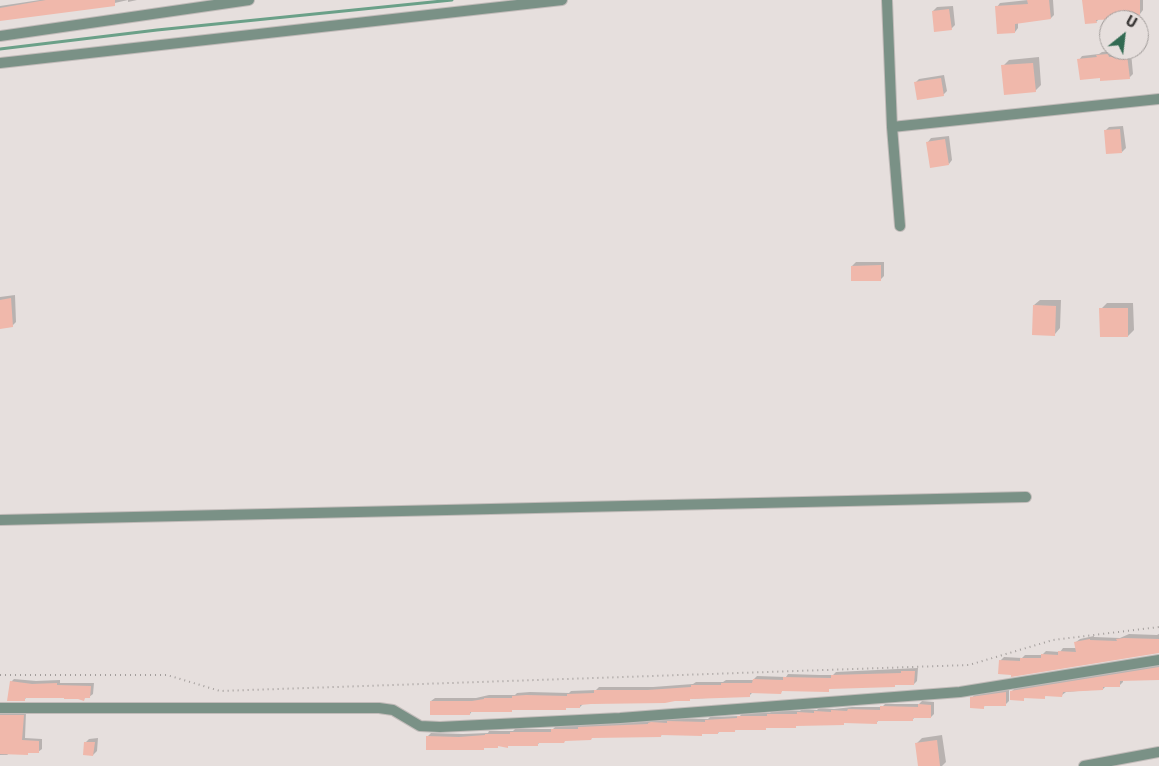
<!DOCTYPE html>
<style>
body{margin:0}
#map{position:relative;width:1159px;height:766px;overflow:hidden;background:#e6dfdd;font-family:Rubik,sans-serif}
canvas{display:block}
.north{position:absolute;left:1099px;top:10px;width:50px;height:50px;box-sizing:border-box;background:#e6dfdd;border:1px solid #a29d9b;border-radius:50%;rotate:29deg;font-size:14px;font-weight:700;line-height:20px;text-align:center;color:#3d3a39}
.north::after{content:'';display:block;margin:auto;width:18px;height:22px;background:#326a52;clip-path:polygon(50% 0,100% 100%,50% 72%,0 100%)}
</style>
<div id="map">
<canvas width="1159" height="766"></canvas>
<div class="north">U</div>
</div>
<script>
const context = document.querySelector('canvas').getContext('2d');
context.lineJoin = 'round';
function fillPath(path, color) { context.fillStyle = color; context.fill(path, 'evenodd'); }
const shape = rows => new Path2D(rows.map(r => 'M' + r).join(''));
function strokePath(path, color, width, dash) { context.strokeStyle = color; context.lineWidth = width; context.lineCap = dash ? 'butt' : 'round'; context.setLineDash(dash || []); context.stroke(path); }
const shadow = shape([
 [40,0,137,0,128,2,128,0,97,7,0,20,0,6],
 [1028,0,1053,0,1054,15,1051,18,1018,22,1018,28,1015,32,997,7,1000,3],
 [1084,0,1143,0,1143,10,1140,14,1121,15,1118,18,1099,19,1096,22],
 [953,6,955,25,951,29,933,11,937,7],
 [1111,51,1112,54,1131,52,1133,74,1129,78,1101,77,1079,60,1082,56,1099,54,1102,52],
 [1039,57,1041,85,1035,91,1003,66,1009,60],
 [944,75,947,91,943,95,915,83,919,79],
 [1123,126,1126,148,1122,152,1105,131,1109,127],
 [949,136,952,160,949,164,928,142,931,138],
 [856,262,884,262,884,276,881,279,852,266],
 [15,295,16,322,12,326,0,314,0,297],
 [1040,300,1061,300,1060,328,1055,334,1034,305],
 [1107,303,1133,303,1134,330,1128,336,1101,309],
 [1129,634,1157,635,1159,634,1159,652,1012,675,1000,661,1004,657,1022,658,1025,655,1042,655,1046,651,1060,652,1063,648,1077,648,1076,642,1080,639,1094,636,1094,637,1120,638],
 [1159,665,1159,679,1123,680,1123,682,1119,686,1106,686,1103,689,1066,692,1062,695,1047,695,1044,697,1026,697,1023,699,1012,691,1015,688],
 [918,668,917,681,914,684,831,687,828,690,783,690,781,692,753,692,749,696,583,704,580,707,568,706,565,709,513,708,472,711,470,714,431,701,435,698,476,698,489,695,515,695,517,693,530,692,569,693,571,691,596,690,599,687,653,687,693,684,696,682,723,682,726,680,753,680,757,676,786,677,788,674,820,675,833,675,836,672],
 [14,679,36,681,60,680,60,683,94,683,93,694,89,697,79,698,28,696,24,700,11,682],
 [1009,689,1009,701,1005,705,986,704,983,708,972,698,975,694],
 [922,701,934,702,934,714,931,717,915,717,912,720,880,719,877,722,845,722,737,729,734,731,720,731,718,733,704,732,702,734,662,734,661,736,593,737,540,742,537,745,485,746,427,737,431,733,463,734,488,733,489,731,513,731,515,729,553,729,556,726,580,726,583,724,651,721,655,720,670,720,672,718,708,719,710,717,740,716,742,713,770,713,772,711,800,711,802,709,817,710,819,708,834,709,852,707,882,707,885,704,919,704],
 [3,712,26,712,25,738,42,739,42,749,38,752,10,753,7,755,0,755,0,714],
 [942,735,946,762,942,766,920,766,916,744,922,738],
 [98,738,97,751,93,755,86,742,89,739]
]);
const stream = shape([
 [0,49,157,30,452,0]
]);
const building = shape([
 [46,0,115,0,115,6,0,21,0,8],
 [1027,0,1049,0,1051,19,1015,24,1015,33,997,34,995,6,1028,4],
 [1082,0,1140,0,1140,15,1118,16,1118,19,1096,20,1097,23,1085,24],
 [949,9,952,30,934,32,932,11],
 [1108,54,1109,57,1127,55,1130,79,1100,81,1100,78,1080,80,1077,59,1097,57,1096,55],
 [1033,63,1036,92,1004,95,1001,65],
 [941,78,944,96,917,100,914,82],
 [1120,129,1122,153,1106,154,1104,130],
 [945,139,949,165,930,168,926,142],
 [881,265,881,281,851,281,851,266],
 [11,298,13,327,0,329,0,300],
 [1033,305,1056,306,1055,336,1032,335],
 [1099,308,1128,308,1128,337,1100,337],
 [1124,638,1159,639,1159,653,1011,677,1011,675,998,674,999,660,1020,661,1020,658,1041,658,1041,654,1058,655,1058,651,1076,652,1074,642,1090,639,1090,640,1117,641,1116,639],
 [1159,667,1159,680,1120,681,1120,687,1103,687,1103,690,1063,692,1062,697,1045,696,1045,699,1024,698,1024,701,1010,700,1010,691],
 [901,671,915,671,914,685,895,685,895,687,829,689,829,692,782,691,781,694,750,693,750,697,690,699,690,701,675,701,665,703,591,704,580,705,580,708,566,708,566,710,512,710,512,712,470,712,470,715,430,715,430,701,472,701,484,699,484,698,512,698,512,696,526,695,567,696,567,694,594,693,594,690,648,690,691,687,691,685,721,685,721,683,752,683,753,679,783,680,783,677,831,678,831,675,901,673],
 [10,681,32,684,57,683,57,685,91,686,90,698,85,698,84,701,78,699,64,699,64,698,25,698,25,701,7,701],
 [1006,692,1006,706,984,706,984,709,970,708,970,697],
 [918,704,931,705,931,718,913,718,913,721,877,721,877,724,844,723,844,725,796,726,796,728,766,728,766,730,735,730,735,732,718,732,718,734,702,734,702,736,661,735,661,737,592,738,591,740,565,741,564,743,538,743,538,746,508,746,508,748,498,746,498,748,484,748,484,750,426,750,426,736,459,737,485,735,485,734,510,734,510,732,551,732,551,729,578,729,578,727,648,724,648,723,651,722,667,723,667,721,705,722,705,720,737,718,737,716,767,716,767,714,797,714,797,712,814,713,814,711,831,712,831,710,847,711,848,709,880,710,880,706,918,707],
 [0,715,24,715,22,740,39,741,39,753,28,753,28,755,0,754],
 [937,740,940,766,918,766,915,743],
 [84,742,95,742,93,756,83,755]
]);
const path = shape([
 [0,675,167,675,220,691,969,665,1053,640,1159,627]
]);
const minor = shape([
 [887,0,892,127,900,226],
 [0,36,249,0],
 [0,63,562,0],
 [892,127,1159,99],
 [0,520,1026,497],
 [0,708,379,708,393,710,420,726,440,727,620,718,960,692,1159,660],
 [1084,766,1159,752]
]);
fillPath(shadow, '#0003');
strokePath(stream, '#6ba088', 3);
fillPath(building, '#f0b8ab');
strokePath(minor, '#c1bbb9', 12);
strokePath(path, '#a39e9c', 2, [1, 4]);
strokePath(minor, '#7a9186', 10);
</script>
